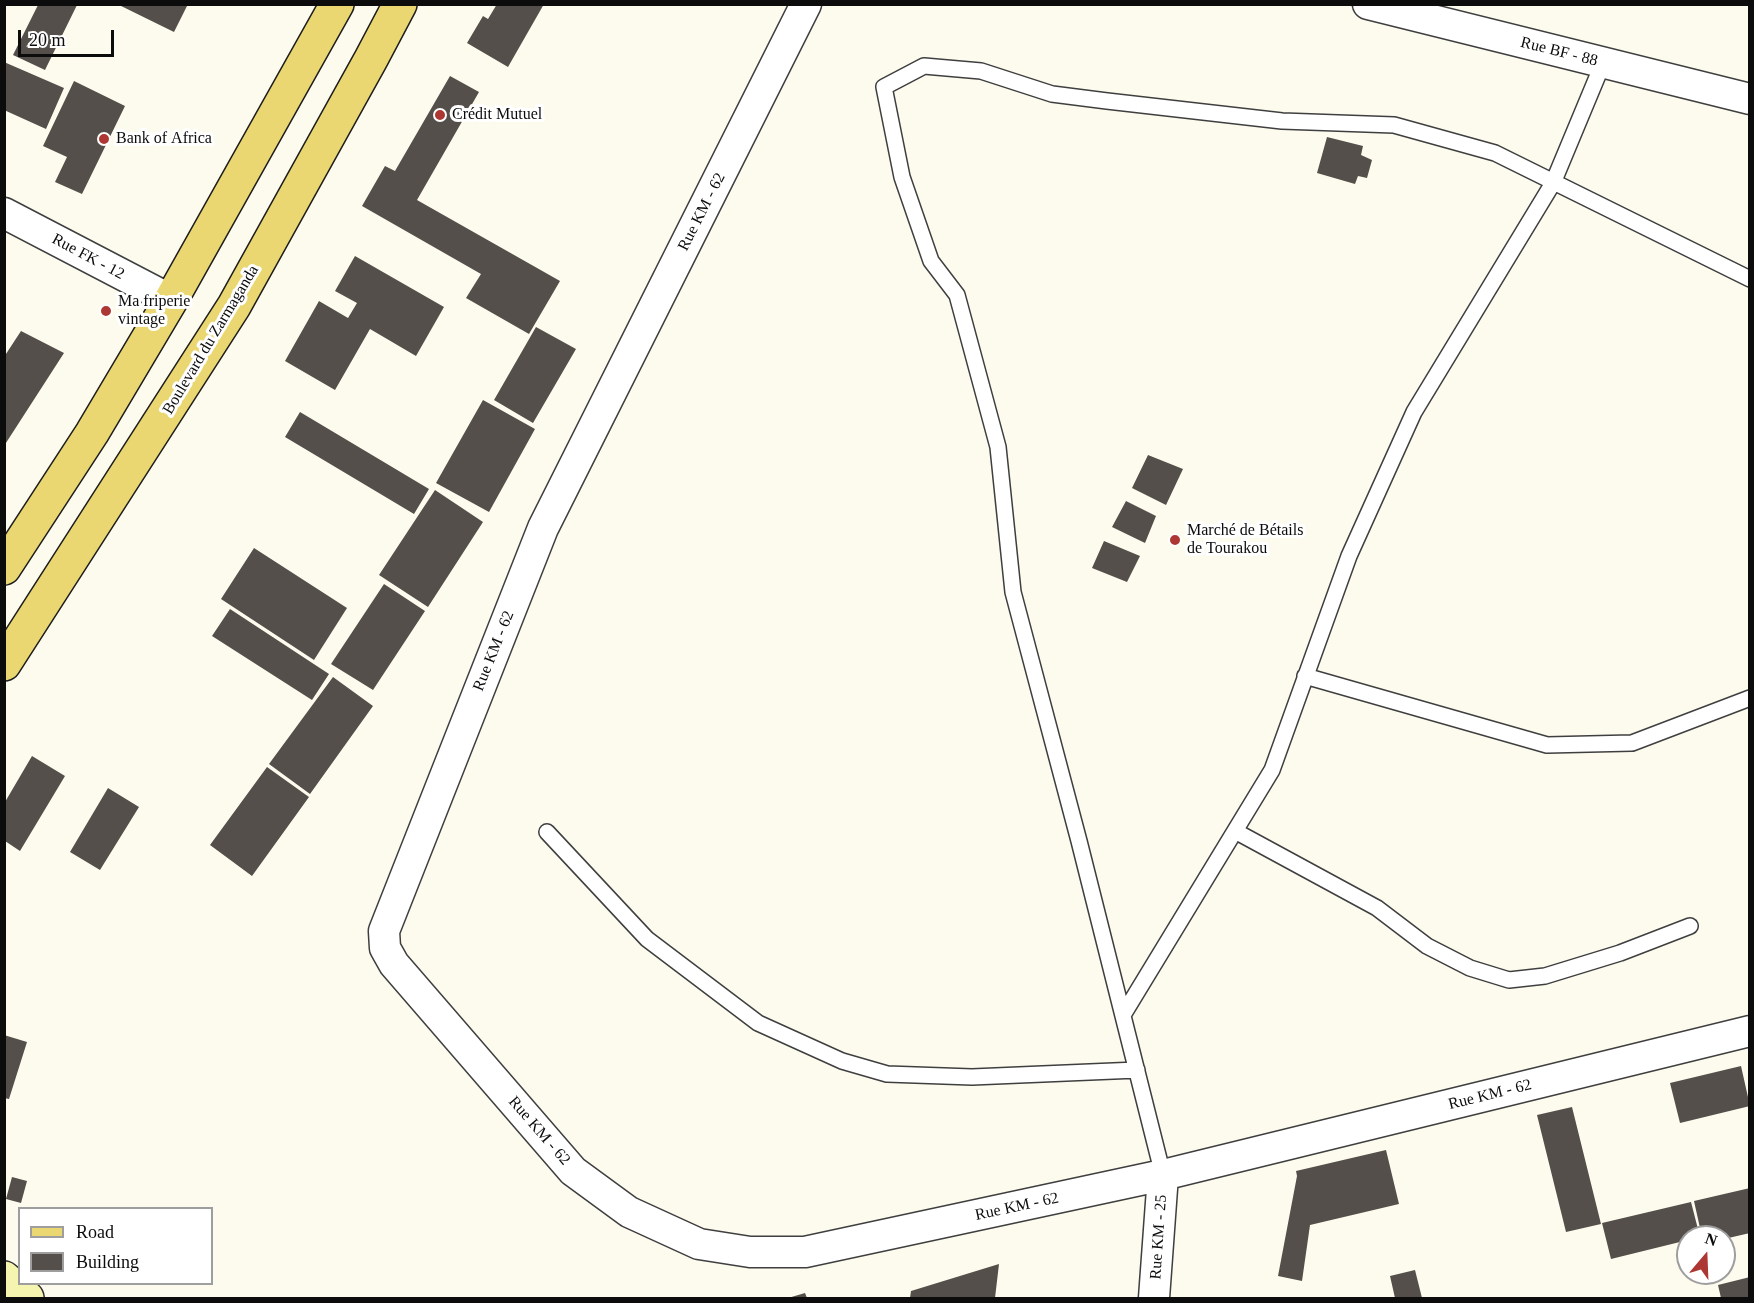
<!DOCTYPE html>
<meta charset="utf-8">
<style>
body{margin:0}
#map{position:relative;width:1754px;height:1303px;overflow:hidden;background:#fdfbee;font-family:Georgia,serif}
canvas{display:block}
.frame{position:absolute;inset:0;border:6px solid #0c0c0c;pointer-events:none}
.legend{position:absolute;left:18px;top:1207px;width:195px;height:78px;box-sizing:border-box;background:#fff;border:2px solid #9e9e9e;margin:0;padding:8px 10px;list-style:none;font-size:18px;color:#0c0c0c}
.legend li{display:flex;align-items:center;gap:12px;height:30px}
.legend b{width:30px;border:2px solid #9e9e9e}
.north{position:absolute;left:1676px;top:1225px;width:60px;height:60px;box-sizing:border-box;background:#fff;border:2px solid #9e9e9e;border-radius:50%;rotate:19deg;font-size:16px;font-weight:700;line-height:24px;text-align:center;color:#0c0c0c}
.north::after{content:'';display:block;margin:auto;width:21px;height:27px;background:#ad3833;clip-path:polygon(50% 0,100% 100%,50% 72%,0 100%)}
.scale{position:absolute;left:18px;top:30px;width:96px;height:27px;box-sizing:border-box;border:3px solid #0c0c0c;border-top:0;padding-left:8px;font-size:18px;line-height:21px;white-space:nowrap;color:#0c0c0c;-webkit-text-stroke:4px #fff;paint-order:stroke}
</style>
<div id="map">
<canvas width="1754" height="1303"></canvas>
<div class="frame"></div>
<ul class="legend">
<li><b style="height:8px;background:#ead771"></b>Road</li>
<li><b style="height:16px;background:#544f4a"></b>Building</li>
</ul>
<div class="north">N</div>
<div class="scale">20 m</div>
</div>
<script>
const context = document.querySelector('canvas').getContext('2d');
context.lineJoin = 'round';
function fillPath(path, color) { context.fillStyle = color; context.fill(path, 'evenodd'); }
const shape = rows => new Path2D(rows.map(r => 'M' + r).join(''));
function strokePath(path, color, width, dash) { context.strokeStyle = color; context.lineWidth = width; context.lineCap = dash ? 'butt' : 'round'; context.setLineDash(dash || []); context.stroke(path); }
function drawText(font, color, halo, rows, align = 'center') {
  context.font = font + ' Georgia,serif'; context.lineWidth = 6; context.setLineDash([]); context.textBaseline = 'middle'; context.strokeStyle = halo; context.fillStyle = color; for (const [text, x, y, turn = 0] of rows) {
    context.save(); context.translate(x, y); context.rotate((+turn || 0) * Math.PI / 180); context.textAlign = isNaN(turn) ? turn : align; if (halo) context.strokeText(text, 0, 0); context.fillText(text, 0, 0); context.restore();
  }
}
const building = shape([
 [117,4,188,4,174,32],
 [497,4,544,4,508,67,467,43,483,16,488,19],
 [38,5,77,5,45,70,13,55],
 [4,62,64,88,46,129,4,110],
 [450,76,479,92,417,200,560,281,529,334,466,298,481,274,362,206,385,166,395,171],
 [74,81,125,106,82,194,55,182,67,157,43,146],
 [1327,137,1363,146,1361,155,1372,160,1367,178,1358,176,1355,184,1317,173],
 [355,256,444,307,416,356,370,329,335,390,285,361,319,301,348,318,357,303,335,291],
 [536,327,576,349,533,423,494,400],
 [21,331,64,353,4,446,4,357],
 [483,400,535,429,489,512,436,483],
 [300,412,429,489,414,514,285,437],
 [1148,455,1183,469,1166,505,1132,488],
 [435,490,483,522,428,607,379,575],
 [1126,501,1156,516,1145,543,1112,527],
 [1104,541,1140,556,1127,582,1092,568],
 [254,548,347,608,314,660,221,599],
 [384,584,425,611,373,690,331,664],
 [230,609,329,674,312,700,212,636],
 [333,677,373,706,310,794,269,764],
 [32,756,65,776,20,851,5,841,5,802],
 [267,767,309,797,252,876,210,845],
 [108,788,139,807,100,870,70,852],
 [4,1035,27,1042,9,1099,4,1098],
 [1741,1066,1750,1106,1680,1123,1670,1083],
 [1572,1107,1601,1224,1566,1232,1537,1115],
 [1386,1150,1399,1204,1310,1225,1302,1281,1278,1276,1297,1176,1296,1171],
 [12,1177,27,1181,21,1203,6,1199],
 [1750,1188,1750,1233,1724,1239,1724,1237,1702,1237,1694,1201],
 [1691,1202,1700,1237,1688,1237,1688,1240,1611,1259,1602,1223],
 [999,1264,995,1298,910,1298,911,1291],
 [1415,1270,1422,1298,1395,1298,1390,1276],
 [1750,1277,1750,1298,1721,1298,1718,1285],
 [805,1293,807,1298,788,1298]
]);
const lane = shape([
 [1305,676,1547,745,1632,743,1750,698],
 [1235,831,1377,908,1427,946,1470,968,1509,980,1545,976,1620,953,1690,926],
 [547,832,647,939,758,1023,842,1061,887,1074,972,1077,1137,1070],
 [1123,1015,1272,770,1349,556,1414,412,1553,183,1603,63],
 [1163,1175,1079,841,1013,592,998,447,957,295,931,261,902,177,884,87,924,66,981,71,1052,94,1107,101,1282,121,1394,125,1495,153,1750,279]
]);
const street = shape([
 [806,4,543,528,384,931,385,948,394,964,573,1171,629,1212,699,1244,750,1252,805,1252,1163,1175,1750,1031],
 [1368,4,1750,99],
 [4,213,171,300],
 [1154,1298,1163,1175]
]);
const secondary = shape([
 [4,1278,27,1298]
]);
const primary = shape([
 [4,568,92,433,171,300,337,4],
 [4,664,234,306,371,59,400,4]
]);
const markers = [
 [440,115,6,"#ad3833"],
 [104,139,6,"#ad3833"],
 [106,311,6,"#ad3833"],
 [1175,540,6,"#ad3833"]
];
const streetNames = [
 ["Rue BF - 88",1559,52,14],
 ["Rue KM - 62",702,212,-63],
 ["Rue FK - 12",88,257,28],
 ["Boulevard du Zarmaganda",211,340,-59],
 ["Rue KM - 62",494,651,-68],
 ["Rue KM - 62",1490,1095,-14],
 ["Rue KM - 62",539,1131,49],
 ["Rue KM - 62",1017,1207,-12],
 ["Rue KM - 25",1159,1237,-86]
];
const poiNames = [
 ["Crédit Mutuel",452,115],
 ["Bank of Africa",116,139],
 ["Ma friperie",118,302],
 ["vintage",118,320],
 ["Marché de Bétails",1187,531],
 ["de Tourakou",1187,549]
];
fillPath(building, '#544f4a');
strokePath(lane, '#3f3f3f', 18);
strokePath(street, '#3f3f3f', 33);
strokePath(secondary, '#2e2e2e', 36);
strokePath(primary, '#1d1d1d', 36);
strokePath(lane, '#fff', 15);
strokePath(street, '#fff', 30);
strokePath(secondary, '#f6f5af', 33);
strokePath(primary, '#ead771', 33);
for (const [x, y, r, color] of markers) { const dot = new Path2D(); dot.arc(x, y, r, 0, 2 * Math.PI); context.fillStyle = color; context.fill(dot); strokePath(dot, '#fff', 2); }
drawText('16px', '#0c0c0c', '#fff', streetNames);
drawText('16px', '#0c0c0c', '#fff', poiNames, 'left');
</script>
